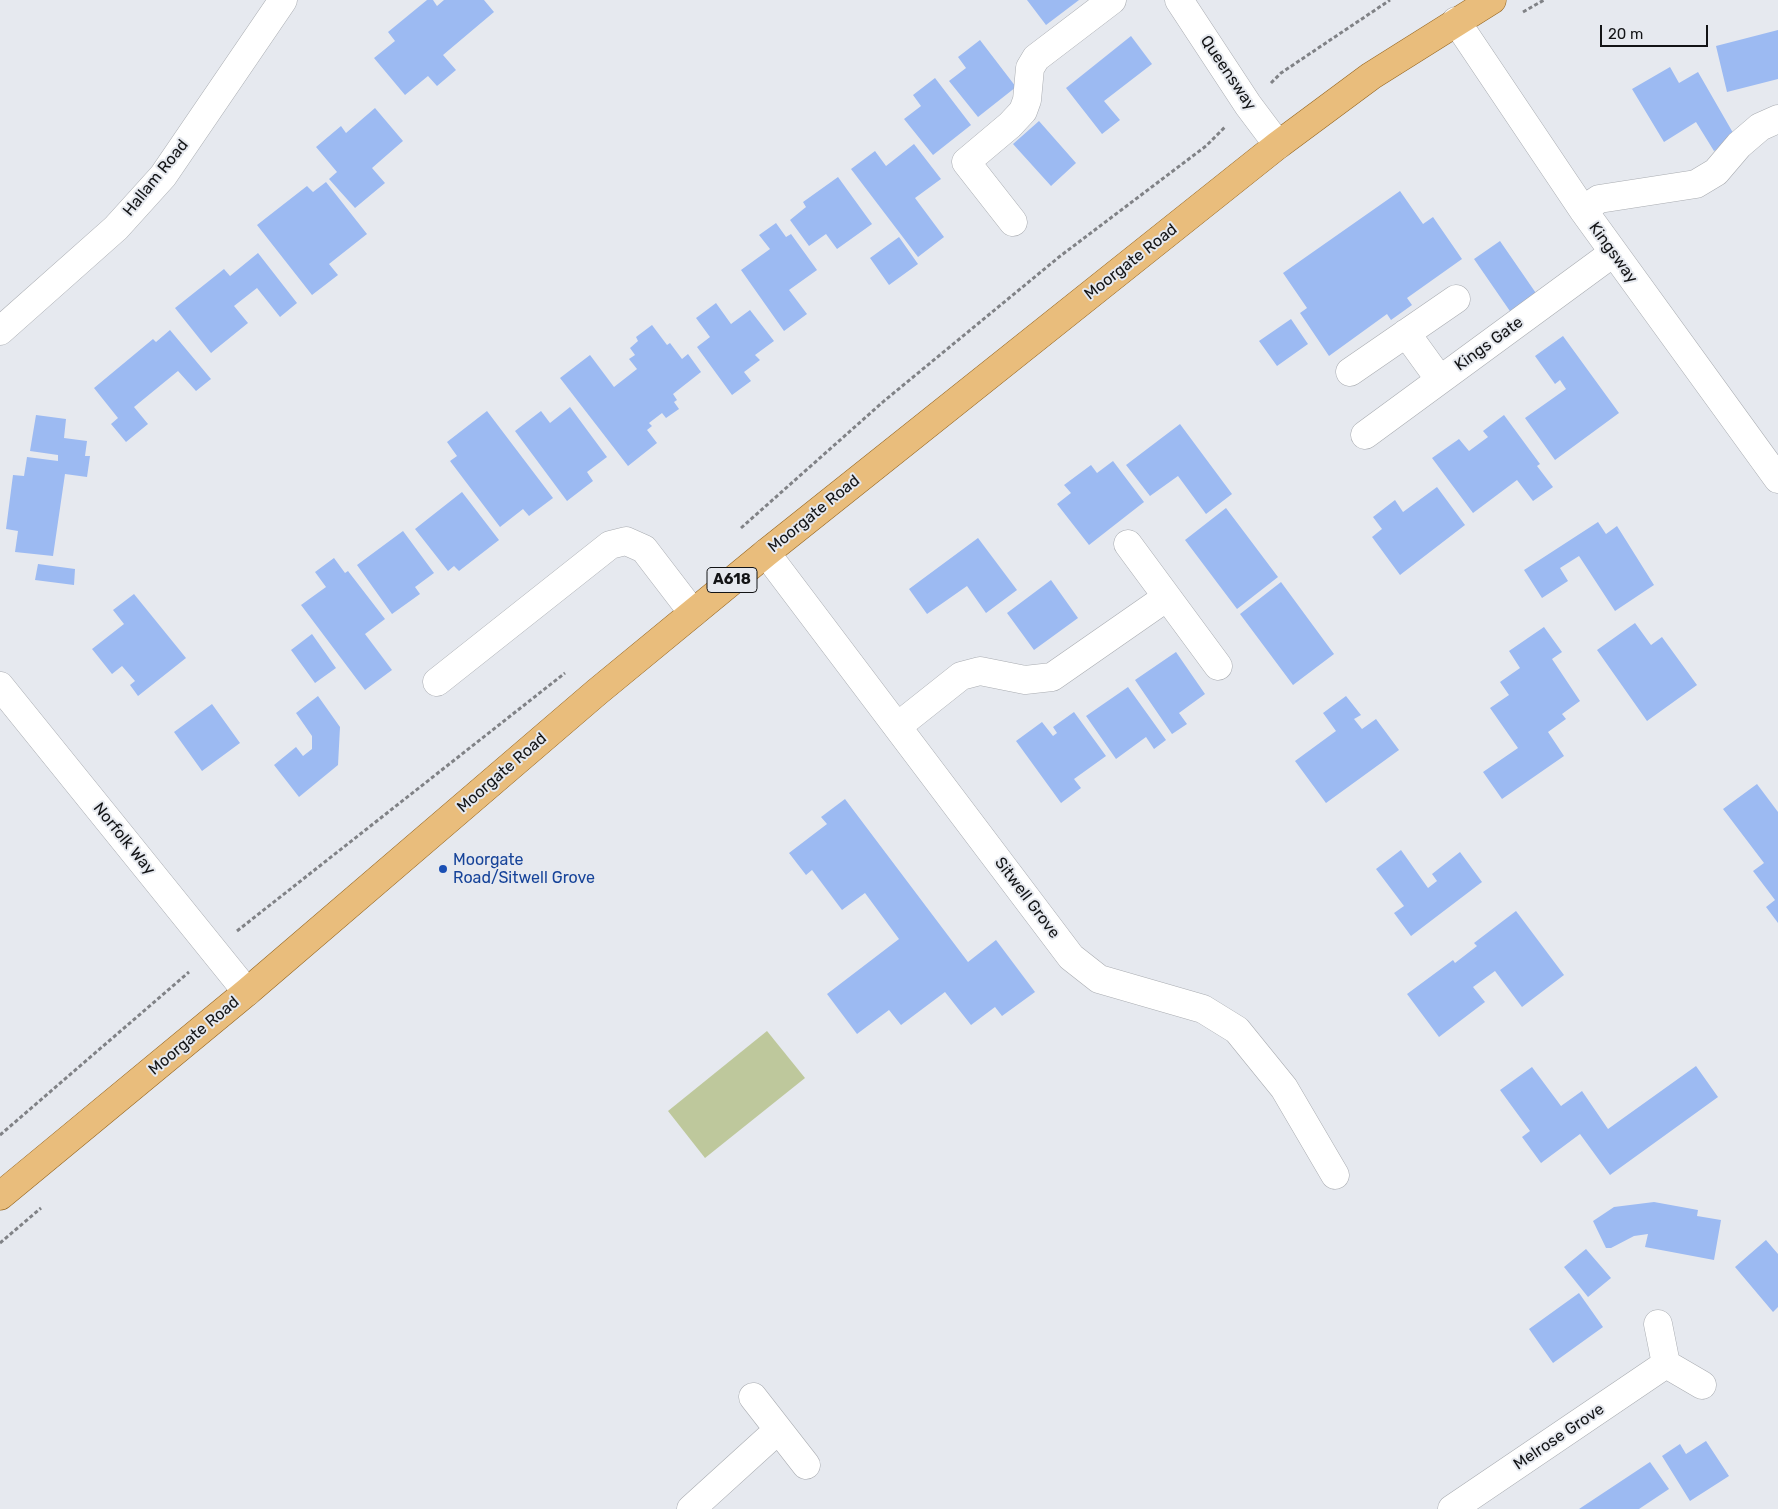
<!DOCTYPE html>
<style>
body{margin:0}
#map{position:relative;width:1778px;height:1509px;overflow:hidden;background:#e6e9ef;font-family:Rubik,sans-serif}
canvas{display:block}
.scale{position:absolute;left:1600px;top:25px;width:108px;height:22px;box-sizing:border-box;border:2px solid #131416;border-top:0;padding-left:6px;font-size:15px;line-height:18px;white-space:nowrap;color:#131416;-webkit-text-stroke:4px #e6e9ef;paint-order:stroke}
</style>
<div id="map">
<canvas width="1778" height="1509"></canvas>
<div class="scale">20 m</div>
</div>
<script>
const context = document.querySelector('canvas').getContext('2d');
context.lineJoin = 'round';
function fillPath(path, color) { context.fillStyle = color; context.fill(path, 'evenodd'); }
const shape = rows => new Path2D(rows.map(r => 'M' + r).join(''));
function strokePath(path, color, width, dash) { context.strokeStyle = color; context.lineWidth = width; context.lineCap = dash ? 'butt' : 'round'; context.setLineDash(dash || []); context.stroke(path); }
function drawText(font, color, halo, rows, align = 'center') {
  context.font = font + ' Rubik,sans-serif'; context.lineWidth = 4; context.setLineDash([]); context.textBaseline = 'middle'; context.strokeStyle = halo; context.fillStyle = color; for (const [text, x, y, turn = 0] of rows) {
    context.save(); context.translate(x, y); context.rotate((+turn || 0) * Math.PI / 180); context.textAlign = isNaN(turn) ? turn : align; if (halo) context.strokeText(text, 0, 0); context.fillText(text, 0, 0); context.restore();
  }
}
const green = shape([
 [767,1031,805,1078,705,1158,668,1111]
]);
const building = shape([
 [427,0,433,0,437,6,444,0,484,0,494,12,443,55,456,70,437,86,428,76,405,95,374,58,395,41,388,32],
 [1027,0,1079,0,1046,25],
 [1778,30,1778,79,1727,92,1716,46],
 [1131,36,1152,64,1104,101,1120,120,1102,134,1066,88],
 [980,40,1016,87,978,117,949,81,966,68,958,57],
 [1670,67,1679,83,1698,72,1736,138,1714,151,1696,122,1664,142,1632,89],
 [935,78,971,125,933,155,904,119,921,106,913,95],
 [375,108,403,141,372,168,385,183,355,208,329,179,337,172,316,147,341,126,346,133],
 [1039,121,1076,163,1051,186,1013,144],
 [914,144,941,179,915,198,944,237,918,257,851,169,875,151,886,166],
 [838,177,872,224,837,249,826,234,809,246,790,220,806,207,803,202],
 [326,182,367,234,329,264,338,275,312,295,257,225,307,186,313,192],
 [1400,191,1423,224,1433,217,1462,259,1407,298,1412,305,1391,320,1387,314,1329,356,1300,313,1307,308,1283,273],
 [776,223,786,237,791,234,817,270,789,290,807,314,784,331,741,270,770,249,759,235],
 [899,237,918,264,889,285,870,258],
 [1500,241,1540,299,1514,317,1474,259],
 [258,253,297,303,280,317,257,288,234,306,248,323,211,353,175,308,224,269,230,276],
 [716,303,731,324,750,310,774,341,755,355,760,360,744,372,751,381,732,395,697,347,710,337,696,318],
 [1291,319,1308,344,1277,366,1259,341],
 [652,325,667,345,670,343,682,359,688,354,701,372,673,394,677,400,674,402,679,409,666,418,662,413,649,423,652,426,647,430,657,443,628,466,560,378,590,355,614,387,637,369,629,359,635,355,630,348,638,341,636,337],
 [170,330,211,379,196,391,178,371,134,407,148,424,126,442,111,424,118,418,94,388,153,339,156,342],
 [1563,336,1619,413,1555,460,1525,418,1566,389,1560,380,1555,384,1535,356],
 [570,407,607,457,587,472,593,481,567,501,515,431,541,411,550,423],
 [487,411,553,498,529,516,523,509,500,527,450,461,457,456,447,442],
 [36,415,66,419,64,438,87,441,85,456,90,456,87,477,65,474,53,556,15,552,18,531,6,529,13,475,24,476,27,457,58,461,58,455,30,451],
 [1504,415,1540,464,1537,466,1553,487,1533,501,1517,480,1473,513,1432,458,1459,439,1469,451,1488,437,1483,431],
 [1180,424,1232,494,1206,514,1178,476,1150,496,1126,465],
 [1113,461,1144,502,1089,545,1057,504,1071,493,1064,485,1091,465,1097,473],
 [1437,487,1465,525,1400,575,1372,537,1382,529,1373,517,1395,500,1403,512],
 [462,492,499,540,459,571,454,566,448,571,415,529],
 [1226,508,1278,577,1237,609,1185,540],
 [1598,522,1606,534,1617,526,1654,585,1615,611,1579,556,1560,568,1568,581,1542,598,1524,570],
 [403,531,434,573,415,587,420,594,392,614,357,565],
 [978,538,1017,590,986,613,967,586,927,614,909,589],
 [334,558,345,573,348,571,385,619,365,634,392,670,365,690,301,605,326,587,315,572],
 [38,564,75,569,74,585,35,580],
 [1051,580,1078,618,1034,650,1007,613],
 [1281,582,1334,654,1293,685,1240,614],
 [134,594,186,658,138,696,130,685,135,681,122,666,112,674,92,649,124,624,113,610],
 [1635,623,1651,645,1662,637,1697,685,1647,721,1597,650],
 [1544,627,1562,652,1552,659,1580,701,1562,714,1566,719,1548,732,1564,756,1502,799,1483,772,1518,748,1490,708,1509,695,1500,682,1520,668,1509,651],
 [312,634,336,668,315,683,291,650],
 [1176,652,1205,694,1179,713,1187,724,1172,734,1135,680],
 [1128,687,1166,740,1154,749,1146,737,1116,759,1086,716],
 [318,696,340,727,338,765,299,797,274,765,296,747,303,756,312,749,312,736,296,713],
 [1346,696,1361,715,1354,719,1362,729,1376,719,1399,750,1326,803,1295,761,1336,731,1323,713],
 [212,704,240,743,202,771,174,732],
 [1074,712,1106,756,1074,779,1081,788,1061,803,1016,741,1042,722,1053,736,1057,733,1053,727],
 [1757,784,1778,812,1778,923,1766,907,1775,900,1753,871,1764,863,1723,809],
 [845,799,968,962,996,940,1035,992,1002,1016,995,1007,971,1025,945,992,901,1025,889,1010,857,1034,827,994,899,939,865,893,842,910,812,870,806,875,789,853,827,824,821,817],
 [1401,850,1428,888,1437,881,1432,874,1460,852,1482,882,1411,936,1394,913,1404,906,1376,869],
 [1516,911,1564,975,1522,1007,1495,971,1473,987,1485,1002,1439,1037,1407,994,1453,960,1455,963,1477,946,1474,943],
 [1696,1066,1718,1097,1610,1175,1580,1134,1541,1163,1522,1137,1530,1131,1500,1090,1532,1067,1561,1106,1582,1091,1608,1129],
 [1654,1202,1698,1210,1697,1216,1721,1220,1714,1260,1645,1247,1648,1234,1634,1236,1611,1248,1606,1248,1593,1221,1614,1207],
 [1766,1240,1778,1254,1778,1307,1773,1312,1735,1267],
 [1586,1249,1611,1278,1588,1297,1564,1267],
 [1579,1293,1603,1327,1553,1363,1529,1329],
 [1706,1441,1729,1476,1690,1501,1662,1456,1680,1444,1686,1454],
 [1650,1462,1669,1489,1639,1509,1579,1509]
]);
const path = shape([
 [1523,12,1544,0],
 [1271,83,1281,73,1390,0],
 [741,528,884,401,1059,257,1206,146,1225,127],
 [237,931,565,673],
 [0,1135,189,972],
 [0,1243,41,1208]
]);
const minor = shape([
 [1179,0,1248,105,1278,145],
 [1456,21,1583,210,1778,479],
 [1583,210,1599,199,1696,184,1716,172,1739,145,1760,127,1778,119],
 [1013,222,966,162,1010,125,1023,111,1027,100,1030,68,1036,58,1112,0],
 [0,331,116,228,163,176,283,0],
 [1406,333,1440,380],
 [1350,372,1456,299],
 [1365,435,1613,253],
 [1128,544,1218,666],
 [766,553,1071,957,1099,979,1203,1009,1237,1030,1284,1088,1335,1175],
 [437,682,610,545,626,541,644,549,693,613],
 [0,686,247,992],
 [898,726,961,676,980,671,1025,680,1052,677,1167,597],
 [1658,1324,1666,1364,1702,1385],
 [753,1397,806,1465],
 [691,1509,778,1430],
 [1452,1509,1666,1364]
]);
const major = shape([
 [0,1196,247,992,597,692,766,553,1278,145,1371,76,1492,0]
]);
const markers = [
 [443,869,5,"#1a4fb4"]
];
const shields = [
 [732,580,50]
];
const shieldNames = [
 ["A618",732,580]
];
const streetNames = [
 ["Queensway",1228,73,56],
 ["Hallam Road",156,178,-51],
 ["Kingsway",1613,253,54],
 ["Moorgate Road",1131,262,-38],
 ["Kings Gate",1489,344,-36],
 ["Moorgate Road",814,514,-39],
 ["Moorgate Road",502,773,-41],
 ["Norfolk Way",124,839,51],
 ["Sitwell Grove",1027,898,53],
 ["Moorgate Road",194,1036,-40],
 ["Melrose Grove",1559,1437,-34]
];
const transitNames = [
 ["Moorgate",453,860],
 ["Road/Sitwell Grove",453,878]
];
fillPath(green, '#bec89c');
fillPath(building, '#9cbaf2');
strokePath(minor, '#a9acb1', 29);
strokePath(major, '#95651f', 29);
strokePath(path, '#808286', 3, [4, 2.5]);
strokePath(minor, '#fff', 28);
strokePath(major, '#e9bd7c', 28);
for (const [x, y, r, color] of markers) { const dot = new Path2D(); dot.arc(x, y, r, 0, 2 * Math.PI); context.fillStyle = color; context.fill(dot); strokePath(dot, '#e6e9ef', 2); }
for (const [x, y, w] of shields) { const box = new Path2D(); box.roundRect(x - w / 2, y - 12.5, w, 25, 4); context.fillStyle = '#e6e9ef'; context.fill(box); strokePath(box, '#131416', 1); }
drawText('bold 15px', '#131416', null, shieldNames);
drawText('16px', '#131416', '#e6e9ef', streetNames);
drawText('16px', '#164399', '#e6e9ef', transitNames, 'left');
</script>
